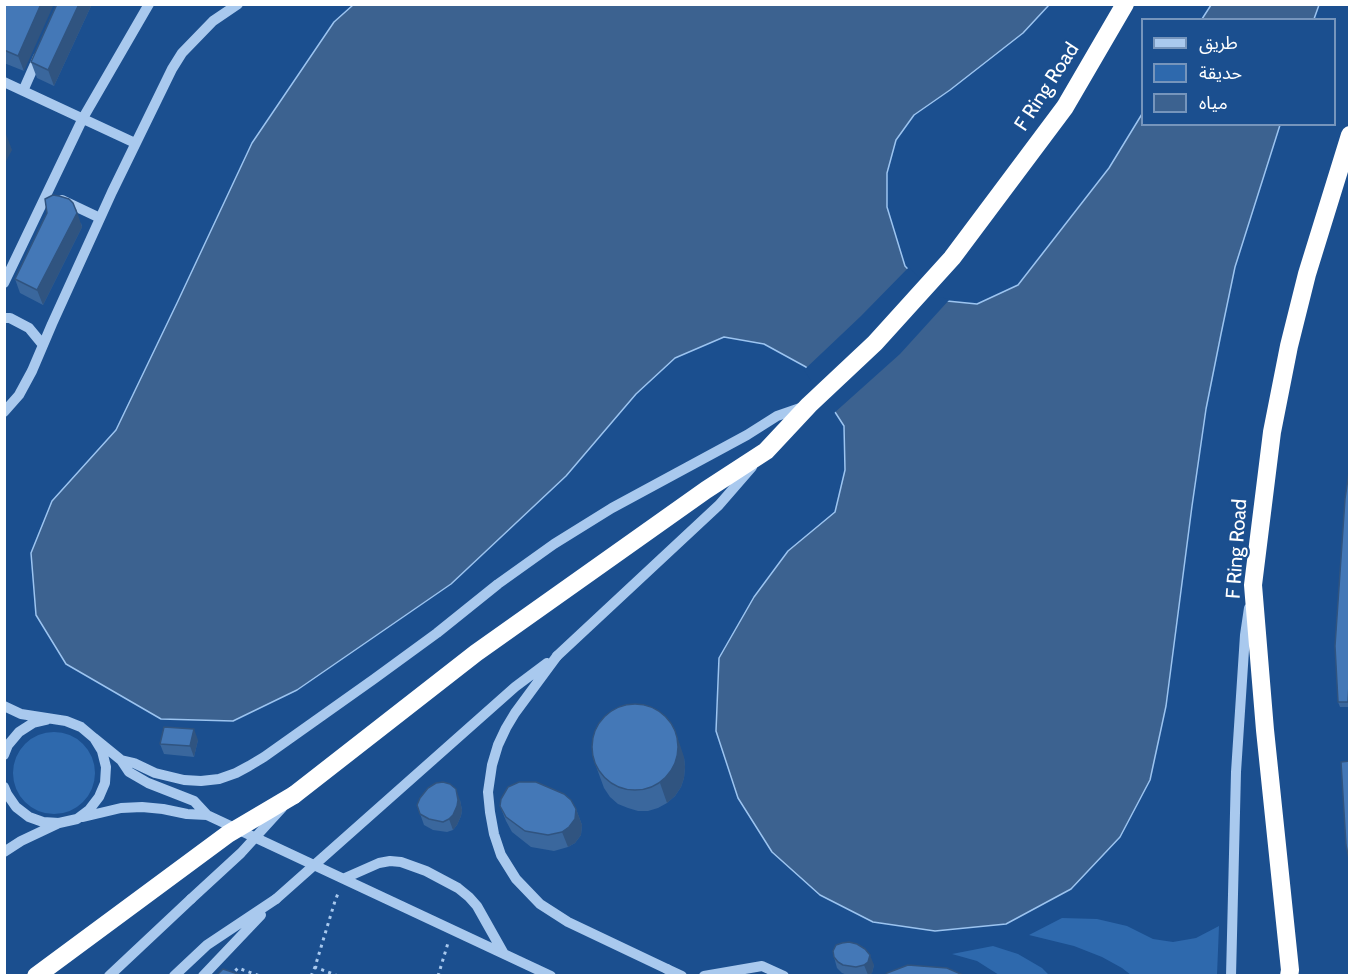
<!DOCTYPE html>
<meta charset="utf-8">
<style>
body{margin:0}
#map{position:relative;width:1354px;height:980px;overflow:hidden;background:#1b4f8f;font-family:Cabin,"Noto Sans Arabic",sans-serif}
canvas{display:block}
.frame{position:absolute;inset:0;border:6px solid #fff;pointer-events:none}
.legend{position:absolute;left:1141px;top:18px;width:195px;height:108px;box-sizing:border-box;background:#1b4f8f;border:2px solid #7695bc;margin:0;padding:8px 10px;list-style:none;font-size:18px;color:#fff}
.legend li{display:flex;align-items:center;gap:12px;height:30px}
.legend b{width:30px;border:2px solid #7695bc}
</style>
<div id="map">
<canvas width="1354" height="980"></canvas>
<div class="frame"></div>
<ul class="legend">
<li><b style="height:8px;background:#a9c9ee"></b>طريق</li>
<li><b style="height:16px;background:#2e69ad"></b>حديقة</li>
<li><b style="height:16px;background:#3c6290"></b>مياه</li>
</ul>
</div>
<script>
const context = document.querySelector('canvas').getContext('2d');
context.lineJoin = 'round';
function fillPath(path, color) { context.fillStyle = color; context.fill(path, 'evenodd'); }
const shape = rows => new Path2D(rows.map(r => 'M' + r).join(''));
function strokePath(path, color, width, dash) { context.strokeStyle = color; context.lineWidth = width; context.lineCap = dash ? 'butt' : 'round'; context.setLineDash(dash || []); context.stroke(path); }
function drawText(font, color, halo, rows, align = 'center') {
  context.font = font + ' Cabin,sans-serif'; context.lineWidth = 4.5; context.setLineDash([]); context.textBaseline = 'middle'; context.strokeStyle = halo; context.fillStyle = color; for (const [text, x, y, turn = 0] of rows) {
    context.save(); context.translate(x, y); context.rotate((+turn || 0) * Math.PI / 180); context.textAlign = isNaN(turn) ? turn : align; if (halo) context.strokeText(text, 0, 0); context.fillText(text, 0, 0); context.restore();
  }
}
const green = shape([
 '13 773a41 41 0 1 1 82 0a41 41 0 1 1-82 0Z',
 [1062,918,1097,919,1127,926,1153,939,1173,942,1196,938,1219,926,1217,975,1131,975,1122,968,1102,957,1074,946,1029,935],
 [993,946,1018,954,1042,968,1049,975,999,975,977,961,952,954]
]);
const water = shape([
 [353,5,1049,5,1023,33,950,90,914,115,896,140,887,173,887,207,905,266,937,300,977,304,1018,285,1109,168,1142,114,1142,124,1280,125,1235,267,1221,334,1206,409,1192,506,1166,706,1150,780,1120,837,1071,889,1006,924,935,931,873,922,820,895,772,852,738,798,716,731,719,658,754,597,788,551,835,512,845,470,844,426,806,367,764,344,724,337,675,358,636,394,566,476,451,584,297,690,233,721,161,719,66,664,36,615,31,553,52,501,116,430,177,303,252,143,334,22,353,5],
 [1211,5,1211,4,1319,5,1314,19,1202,19,1211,5]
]);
const pier = shape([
 [909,267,938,297,950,299,900,354,833,414,804,370,861,316]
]);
const path = shape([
 [230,976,238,968,260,976],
 [311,976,315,967],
 [338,976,315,967,335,901,339,891],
 [438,976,448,943]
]);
const minor = shape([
 [4,82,135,143],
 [23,91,38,57],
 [62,200,100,218],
 [4,283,83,118,149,4],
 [4,318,10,318,29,328,43,345],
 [4,412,19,395,32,371,52,324,112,192,172,69,182,53,213,21,238,4],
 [557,656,719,505,752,467],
 [4,706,21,714,66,721,81,727,94,738,102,751,106,767,105,783,99,797,89,810,77,819,59,823,43,822,29,817,16,807,7,794,4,787],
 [94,738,121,760,129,772,148,783,194,801,207,815,551,976],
 [4,755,8,745,19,732,33,723,46,720],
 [121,760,134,763,155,773,184,780,201,781,219,779,236,773,249,766,264,757,374,679,437,633,498,584,554,544,612,508,747,435,777,416,803,407],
 [83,817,121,808,142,807,163,809,187,814,207,815],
 [4,852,21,841,57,824],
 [345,878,379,863,390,861,401,862,426,871,458,888,469,897,477,906,504,954],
 [667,969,682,976],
 [109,976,191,899],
 [174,976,207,945,276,899],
 [203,976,261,915],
 [704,976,762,966,784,976],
 [1231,976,1236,772,1245,635,1249,608]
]);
const highway = shape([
 [294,795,476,653,706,490,766,451,809,405,875,343,952,258,1065,107,1125,4],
 [1289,976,1290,970,1265,730,1253,585,1272,432,1289,346,1307,274,1350,135]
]);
const minorBridge = shape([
 [557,656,515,713,506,728,498,745,492,765,488,792,490,812,494,834,501,855,516,879,540,904,568,922,667,969],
 [191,899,241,853,282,808],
 [276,899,515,687,547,663]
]);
const highwayBridge = shape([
 [36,976,228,834,294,795]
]);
const wall = shape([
 [4,4,24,71,4,63],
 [57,4,92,4,54,86,37,78,31,62],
 [81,223,82,227,43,305,20,293,15,279],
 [1350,465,1350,707,1340,707,1338,702],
 [198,740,194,757,164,754,160,744],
 [684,757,685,767,684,778,681,787,675,796,667,803,658,808,648,811,638,811,628,808,618,804,610,797,604,788,593,758],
 [460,800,462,810,461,816,457,825,453,830,447,832,433,830,424,825,417,805],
 [500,806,576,809,582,825,581,835,575,843,568,847,554,851,531,847,512,832,506,821],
 [834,957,874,965,872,973,868,975,847,975,842,973,837,968]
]);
const shadedWall = shape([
 [41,4,54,4,24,71,18,56],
 [79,4,92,4,54,86,48,70],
 [6,134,12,150,4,165,4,138],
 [76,209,82,227,43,305,37,290],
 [1350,667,1350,706,1348,702],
 [194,729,198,740,194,757,190,746],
 [677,736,684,757,685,767,684,778,681,787,675,796,667,803,660,783],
 [456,789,460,800,462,810,461,816,457,825,453,830,449,819],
 [576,809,582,825,581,835,575,843,568,847,562,832],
 [870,955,874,965,872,973,868,975,864,965]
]);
const building = shape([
 [4,4,41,4,18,56,4,50,4,4],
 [57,4,79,4,48,70,31,62,57,4],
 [53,195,59,196,69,199,73,203,77,213,37,290,15,279,47,213,45,199,53,195],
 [1350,465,1350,667,1348,702,1338,702,1335,646,1345,499,1350,465],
 '592 747a43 43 0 1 1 86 0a43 43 0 1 1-86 0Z',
 [164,727,194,729,190,746,160,744,164,727],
 [1350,761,1350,864,1346,845,1341,762,1350,761],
 [443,782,450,784,456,789,458,800,457,806,453,815,449,819,443,822,429,819,420,814,417,805,420,798,428,788,436,783,443,782],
 [519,782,536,782,564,794,571,800,576,809,575,819,569,827,562,832,548,835,525,831,506,817,500,806,501,799,508,787,519,782],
 [849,942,857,944,865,949,870,955,868,962,864,965,856,967,843,965,838,962,834,957,833,951,836,945,842,943,849,942],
 [908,965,947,968,963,975,885,975,887,973,908,965],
 [223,969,241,975,217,975,223,969]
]);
const streetNames = [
 ["F Ring Road",1047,87,-57],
 ["F Ring Road",1237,549,-86]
];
fillPath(green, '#2e69ad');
fillPath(water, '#3c6290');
strokePath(water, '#9cc4f0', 1.5);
fillPath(pier, '#1b4f8f');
strokePath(path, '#a9c9ee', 3, [3, 4.5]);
strokePath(minor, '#a9c9ee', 10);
strokePath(highway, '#fff', 18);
strokePath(minorBridge, '#a9c9ee', 10);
strokePath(highwayBridge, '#fff', 18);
fillPath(wall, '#3a679d');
fillPath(shadedWall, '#305480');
fillPath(building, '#4478b7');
strokePath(building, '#305480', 1.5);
drawText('20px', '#fff', '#1b4f8f', streetNames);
</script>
